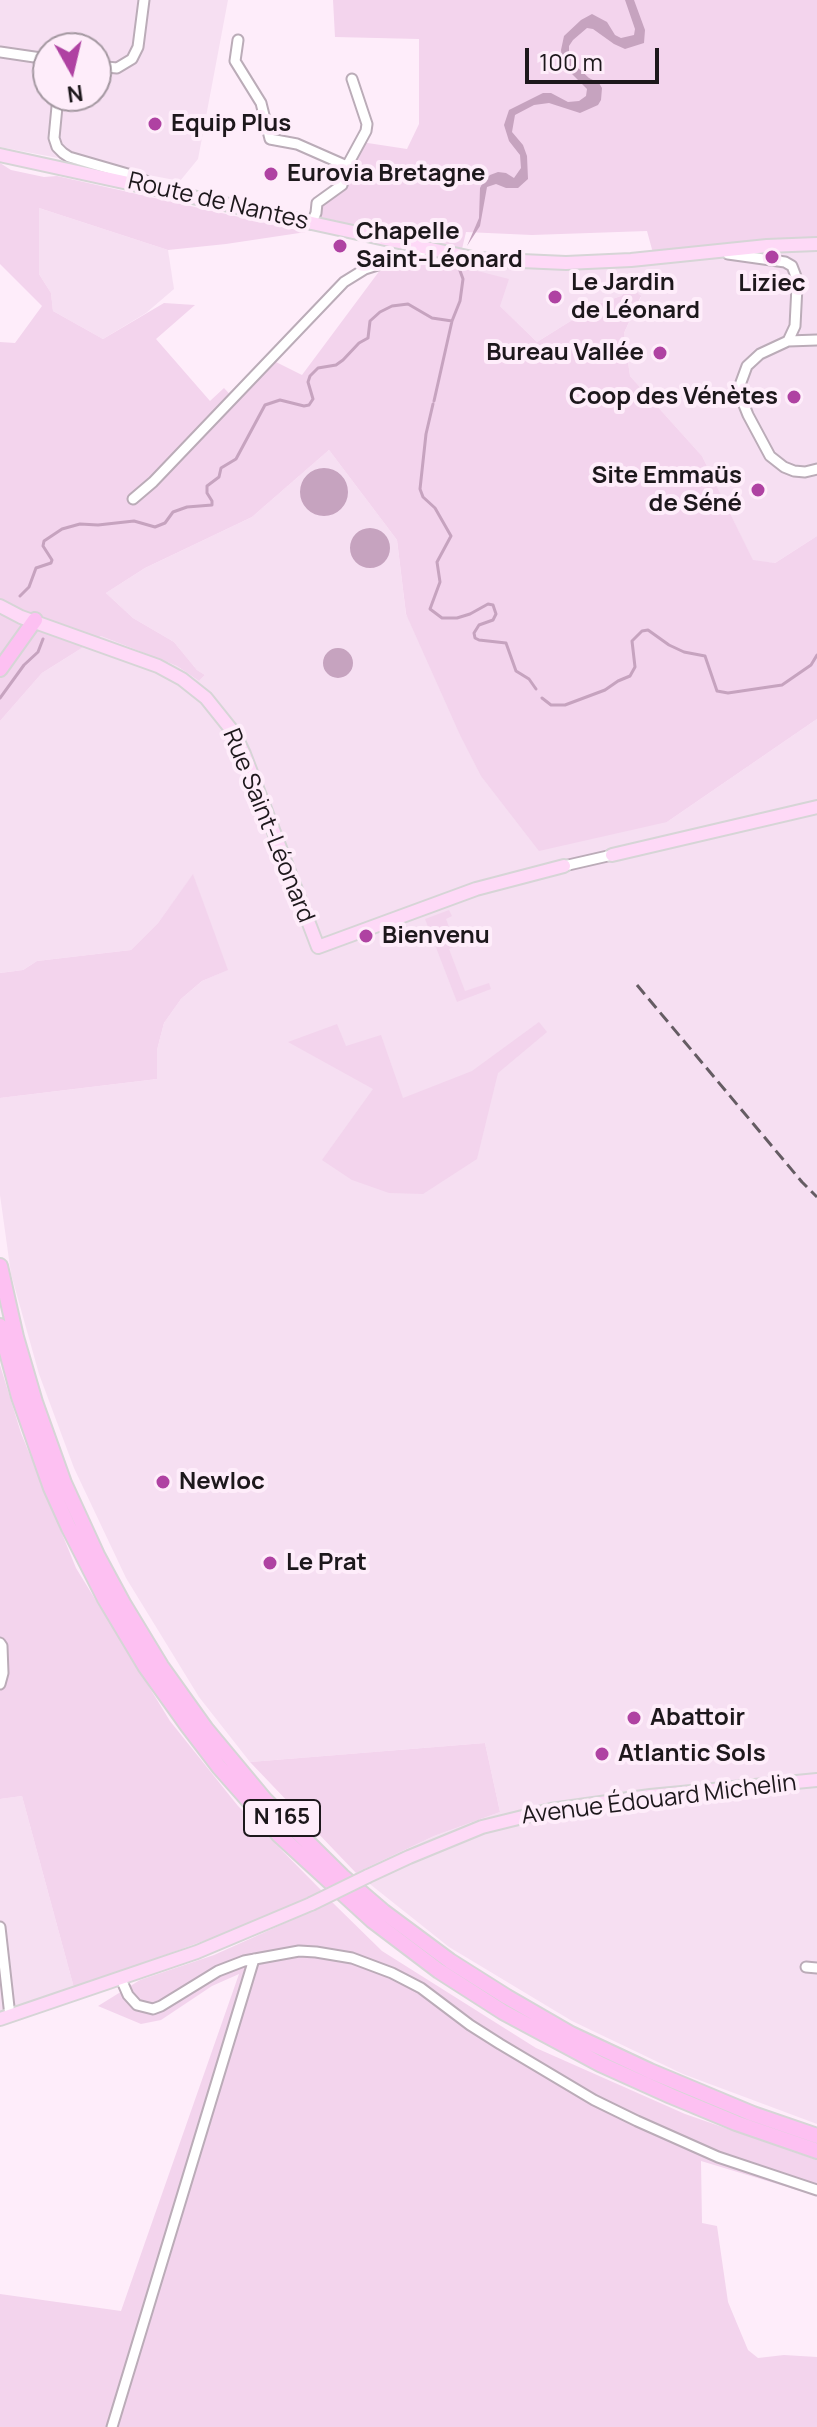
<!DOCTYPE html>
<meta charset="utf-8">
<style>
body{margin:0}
#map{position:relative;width:817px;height:2427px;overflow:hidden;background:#feedfa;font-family:Manrope,sans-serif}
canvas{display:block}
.north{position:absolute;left:32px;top:32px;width:80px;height:80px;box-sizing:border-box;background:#feedfa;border:2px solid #a498a1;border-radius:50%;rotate:172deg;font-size:22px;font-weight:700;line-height:32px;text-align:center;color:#1d181c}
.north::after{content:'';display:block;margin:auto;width:28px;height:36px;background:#af42a2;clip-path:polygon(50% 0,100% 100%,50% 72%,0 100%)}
.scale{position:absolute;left:525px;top:48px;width:134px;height:36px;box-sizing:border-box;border:4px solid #1d181c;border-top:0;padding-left:10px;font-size:24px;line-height:28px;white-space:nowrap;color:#1d181c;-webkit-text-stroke:6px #feedfa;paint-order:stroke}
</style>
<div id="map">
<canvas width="817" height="2427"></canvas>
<div class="north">N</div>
<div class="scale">100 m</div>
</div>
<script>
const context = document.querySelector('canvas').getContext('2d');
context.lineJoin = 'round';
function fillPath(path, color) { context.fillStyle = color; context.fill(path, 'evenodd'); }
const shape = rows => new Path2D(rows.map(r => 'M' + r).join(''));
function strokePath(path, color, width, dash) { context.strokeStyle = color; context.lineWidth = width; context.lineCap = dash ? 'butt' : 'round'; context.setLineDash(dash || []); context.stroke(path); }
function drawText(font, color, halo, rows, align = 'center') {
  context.font = font + ' Manrope,sans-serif'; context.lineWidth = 8; context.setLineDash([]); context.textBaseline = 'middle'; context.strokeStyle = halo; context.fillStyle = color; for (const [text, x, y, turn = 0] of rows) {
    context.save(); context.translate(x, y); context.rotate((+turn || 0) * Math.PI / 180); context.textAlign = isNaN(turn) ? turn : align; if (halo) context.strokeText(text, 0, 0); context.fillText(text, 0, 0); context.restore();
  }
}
const built = shape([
 [0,0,228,0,198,159,180,181,0,147],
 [48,48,96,48,96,96,48,96],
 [39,208,168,250,174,289,146,313,103,339,53,311,51,293,39,274],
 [817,239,817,536,775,563,753,561,702,456,630,376,624,333,641,297,631,287,621,296,598,304,537,342,500,306,475,271,483,257,579,259],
 [329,450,397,540,406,615,667,822,817,719,817,2124,683,2074,572,2021,449,1947,356,1873,434,1836,500,1812,485,1743,250,1762,199,1697,126,1578,74,1468,39,1374,11,1274,0,1195,0,1098,157,1079,157,1050,164,1023,181,999,202,981,227,970,193,875,158,923,131,950,37,961,23,970,0,973,0,721,42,673,101,636,177,666,199,681,205,675,197,670,174,642,133,618,106,593,145,568,252,517],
 [22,1796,74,1988,0,2012,0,1799]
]);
const green = shape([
 [333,0,817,0,817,239,653,253,647,231,532,235,466,232,462,249,315,216,317,203,342,185,361,142,407,149,419,124,419,39,335,37],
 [0,163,11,170,44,177,57,176,306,232,226,244,168,250,39,208,39,274,51,293,53,311,103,339,164,303,195,305,156,339,210,401,224,388,237,402,274,361,302,375,395,250,509,279,500,306,537,342,598,304,621,296,631,287,641,296,624,333,630,376,702,456,753,560,775,563,817,536,817,719,667,822,539,851,481,776,460,735,406,614,397,540,329,450,252,517,145,568,106,593,133,618,174,642,197,670,205,675,199,681,177,666,101,636,42,673,0,721,0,342,15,343,42,306,0,264],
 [193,874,228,970,202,981,181,999,164,1023,157,1050,157,1079,0,1098,0,973,23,970,37,961,131,950,158,923],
 [449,910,452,916,446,919,456,946,449,949,465,991,489,983,491,989,457,1002,425,919],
 [539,1022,547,1032,498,1073,477,1159,423,1194,389,1193,352,1180,322,1160,373,1089,288,1042,337,1024,346,1046,381,1035,403,1098,472,1071],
 [0,1365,21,1433,76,1568,170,1721,238,1806,322,1891,278,1914,74,1988,22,1796,0,1799],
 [485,1743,500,1812,434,1836,356,1873,250,1762],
 [332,1902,382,1951,536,2048,685,2114,817,2160,817,2196,701,2161,702,2223,717,2226,728,2302,748,2350,758,2358,784,2355,817,2357,817,2427,0,2427,0,2294,121,2311,239,1974,212,1986,161,2020,141,2024,98,2006,140,1980,214,1955]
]);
const water = shape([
 [625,0,634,0,645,30,644,43,625,49,614,44,593,29,587,28,573,40,569,46,569,55,575,65,589,78,599,83,602,88,601,100,598,105,580,113,549,103,534,105,515,115,512,132,523,145,527,156,528,179,518,188,506,188,496,184,487,187,480,226,467,246,479,218,480,188,483,182,490,175,498,172,506,173,514,178,521,168,520,155,509,141,504,125,509,110,543,93,551,93,568,102,579,101,586,96,587,89,566,68,562,60,561,50,564,36,581,20,592,14,607,22,615,35,621,38,634,35,635,29],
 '300 492a24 24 0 1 1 48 0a24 24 0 1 1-48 0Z',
 '350 548a20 20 0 1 1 40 0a20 20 0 1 1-40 0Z',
 '323 663a15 15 0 1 1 30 0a15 15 0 1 1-30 0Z'
]);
const stream = shape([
 [434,401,452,321,460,301,463,279,459,268],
 [433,404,426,434,420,489,423,497,435,508,451,536,437,562,440,582,430,609,442,618,457,618,470,614,488,604,493,605,496,614,493,620,479,625,474,633,475,638,479,640,506,643,516,671,529,679,536,689],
 [20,596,29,587,36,568,51,563,52,560,43,546,44,541,62,529,80,524,98,525,134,521,155,527,165,523,173,512,187,507,212,505,212,501,207,493,207,486,219,477,221,468,236,459,265,405,280,400,304,406,309,405,313,399,308,382,310,376,318,368,336,365,343,360,359,343,368,338,370,321,380,312,392,306,408,304,432,318,452,321],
 [0,698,24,665,38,652,43,639],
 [542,698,551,705,565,705,605,690,618,681,630,676,635,667,632,641,642,631,648,630,669,645,684,652,705,656,717,691,728,693,782,685,811,665,817,655]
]);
const minor = shape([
 [238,40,235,61,261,103,270,139,297,144,347,166],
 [0,52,48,59],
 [96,66,117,68,132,59,138,47,144,0],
 [58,96,54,138,57,147,63,153,69,157,138,177,153,185],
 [311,224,316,213,317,203,342,185,347,166,366,131,367,124,352,79],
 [728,254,785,262,792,266,797,279,797,286,795,326,788,341],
 [817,340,788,341,760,354,747,366,740,385,742,400,748,415,770,456,784,467,794,471,805,472,817,469],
 [133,499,153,482,344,282,365,269,387,262,414,258,420,254,423,248],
 [564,866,612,855],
 [0,1643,2,1646,3,1673,0,1684],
 [0,1927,10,2016],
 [806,1967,817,1968],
 [121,1979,128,1995,137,2005,153,2009,161,2006,218,1971,244,1961,299,1951,316,1952,352,1958,392,1973,421,1988,470,2025,500,2044,594,2100,637,2121,718,2157,817,2190],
 [112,2427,254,1959]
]);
const major = shape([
 [0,155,477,259,566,263,631,260,767,246,817,244],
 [0,606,21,617,158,666,182,679,206,698,234,733,244,754,318,947,476,889,564,866],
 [612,855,817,807],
 [368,1876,409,1857,482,1827,551,1810,650,1796,817,1780],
 [0,2019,197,1952,311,1904]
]);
const highway = shape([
 [0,669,35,620],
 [0,1266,16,1337,35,1402,64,1483,97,1555,124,1605,161,1666,206,1729,265,1800,342,1876,384,1912,450,1961,507,1997,571,2034,650,2071,753,2114,817,2136],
 [0,1326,19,1397,51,1488,69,1528,105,1599,145,1666,187,1725,219,1767,279,1835,373,1921,439,1971,503,2012,600,2064,671,2096,736,2123,817,2151]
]);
const rail = shape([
 [637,985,802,1182,817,1197]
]);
const majorBridge = shape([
 [311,1904,368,1876]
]);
const markers = [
 [155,124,8,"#af42a2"],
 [271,174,8,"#af42a2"],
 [340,246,8,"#af42a2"],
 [772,257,8,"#af42a2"],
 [555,297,8,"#af42a2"],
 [660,353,8,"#af42a2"],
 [794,397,8,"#af42a2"],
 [758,490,8,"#af42a2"],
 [366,936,8,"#af42a2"],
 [163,1482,8,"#af42a2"],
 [270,1563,8,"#af42a2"],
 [634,1718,8,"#af42a2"],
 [602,1754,8,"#af42a2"]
];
const shields = [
 [282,1818,76]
];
const shieldNames = [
 ["N 165",282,1818]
];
const poiNames = [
 ["Equip Plus",171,124],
 ["Eurovia Bretagne",287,174],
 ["Chapelle",356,232],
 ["Saint-Léonard",356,260],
 ["Le Jardin",571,283],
 ["de Léonard",571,311],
 ["Liziec",772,284,"center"],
 ["Bureau Vallée",644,353,"right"],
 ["Coop des Vénètes",778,397,"right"],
 ["Site Emmaüs",742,476,"right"],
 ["de Séné",742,504,"right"],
 ["Bienvenu",382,936],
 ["Newloc",179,1482],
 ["Le Prat",286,1563],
 ["Abattoir",650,1718],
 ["Atlantic Sols",618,1754]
];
const streetNames = [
 ["Route de Nantes",218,202,13],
 ["Rue Saint-Léonard",268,826,68],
 ["Avenue Édouard Michelin",659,1800,-7]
];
fillPath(built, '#f6dff2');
fillPath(green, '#f3d4ed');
fillPath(water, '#c6a3bf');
strokePath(stream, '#c6a3bf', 3);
strokePath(minor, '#bbacb8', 13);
strokePath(major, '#d6d5d6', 16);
strokePath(highway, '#d6d5d6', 18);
strokePath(minor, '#fff', 9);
strokePath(major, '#fed9f7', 12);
strokePath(highway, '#fdc0f2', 14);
strokePath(rail, '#655c63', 3, [12, 6]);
strokePath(majorBridge, '#d6d5d6', 16, []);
strokePath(majorBridge, '#fed9f7', 12);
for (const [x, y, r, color] of markers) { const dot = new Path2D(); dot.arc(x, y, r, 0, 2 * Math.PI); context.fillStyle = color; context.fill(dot); strokePath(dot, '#feedfa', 3); }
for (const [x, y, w] of shields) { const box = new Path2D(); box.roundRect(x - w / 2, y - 18, w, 36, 6); context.fillStyle = '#feedfa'; context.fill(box); strokePath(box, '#1d181c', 2); }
drawText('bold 22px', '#1d181c', null, shieldNames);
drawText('bold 24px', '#1d181c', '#feedfa', poiNames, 'left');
drawText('24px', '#1d181c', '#feedfa', streetNames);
</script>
